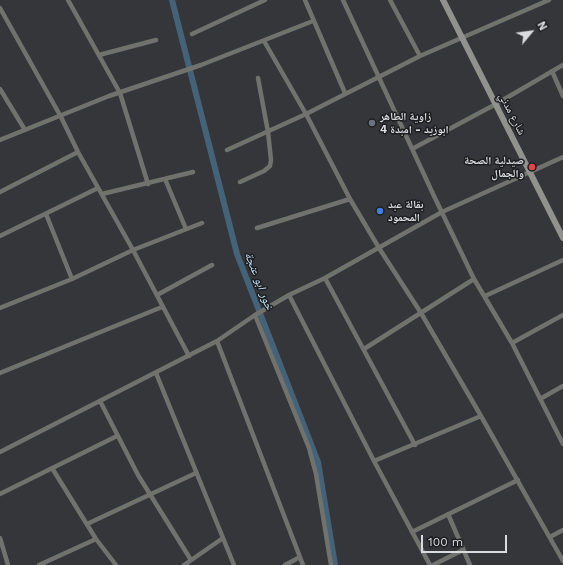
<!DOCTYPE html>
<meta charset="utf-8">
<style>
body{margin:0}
#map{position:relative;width:563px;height:565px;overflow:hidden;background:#34363a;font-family:"Work Sans",sans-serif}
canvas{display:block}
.north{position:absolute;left:511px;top:12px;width:40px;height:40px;-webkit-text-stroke:3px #1d1e1f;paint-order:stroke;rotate:61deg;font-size:11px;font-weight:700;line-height:16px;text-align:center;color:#dadbde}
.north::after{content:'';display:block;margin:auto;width:14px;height:18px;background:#dadbde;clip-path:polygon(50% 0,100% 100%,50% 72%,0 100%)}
.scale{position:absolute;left:421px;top:535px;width:86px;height:18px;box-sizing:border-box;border:2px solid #dadbde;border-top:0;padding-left:5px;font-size:12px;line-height:14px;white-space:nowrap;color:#dadbde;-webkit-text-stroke:3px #1d1e1f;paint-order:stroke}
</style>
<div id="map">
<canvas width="563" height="565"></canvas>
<div class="north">N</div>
<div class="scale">100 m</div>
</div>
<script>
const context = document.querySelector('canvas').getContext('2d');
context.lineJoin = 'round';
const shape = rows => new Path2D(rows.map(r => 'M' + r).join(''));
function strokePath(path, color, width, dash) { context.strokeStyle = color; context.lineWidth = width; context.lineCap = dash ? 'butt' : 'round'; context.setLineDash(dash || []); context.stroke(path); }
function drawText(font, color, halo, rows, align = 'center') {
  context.font = font + ' "Work Sans","Noto Naskh Arabic",sans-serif'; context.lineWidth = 3; context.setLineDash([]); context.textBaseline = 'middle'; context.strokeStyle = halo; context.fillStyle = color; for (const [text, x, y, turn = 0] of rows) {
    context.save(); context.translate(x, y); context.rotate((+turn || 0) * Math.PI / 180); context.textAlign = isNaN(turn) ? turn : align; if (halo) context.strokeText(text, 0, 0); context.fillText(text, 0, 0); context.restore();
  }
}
const canal = shape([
 [172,0,237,254,318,462,335,565]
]);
const street = shape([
 [68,0,120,93,148,184],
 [305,0,345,93],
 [343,0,434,196,474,279,512,343,563,444],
 [390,0,420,56],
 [0,8,61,117,78,152,133,250,189,356],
 [192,34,265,0],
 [264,41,306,114,350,199,379,248,421,313,481,416,563,561],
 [99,55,156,40],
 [552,71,563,96],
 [0,89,25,130],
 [0,140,109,96,201,65,313,21],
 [412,149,496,104,563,65],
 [227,150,306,114,420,56,549,0],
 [165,179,186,229],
 [240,182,264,171,270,166,271,160,268,132,258,78],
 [0,192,78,152],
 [102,194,193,172],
 [46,214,72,279],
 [257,228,350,199],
 [0,236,98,188],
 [325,278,415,445],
 [157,295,212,265],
 [485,296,563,260],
 [0,308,72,279,133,250,202,223],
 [255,315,309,448,316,474,331,565],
 [217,341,303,565],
 [512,343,563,315],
 [364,349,474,279],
 [0,373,162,307],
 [156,373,234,565],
 [540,399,563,386],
 [100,401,138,475,191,560],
 [0,452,217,341,255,315,289,295],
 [374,461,481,416],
 [52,468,96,539,116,565],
 [0,494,117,436],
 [448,514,470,565],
 [87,524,196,473],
 [412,532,518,480],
 [550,537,563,530],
 [0,538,8,565],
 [39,565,96,539],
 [184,565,223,538],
 [285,565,300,557],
 [430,565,374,461,289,295,325,278,442,212,563,157],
 [433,565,463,550]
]);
const secondary = shape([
 [443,0,563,238]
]);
const markers = [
 [372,123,4,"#6b7280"],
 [532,167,4,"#e0444e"],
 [380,211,4,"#3f7fe0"]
];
const streetNames = [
 ["شارع مدني",512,114,63]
];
const poiNames = [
 ["زاوية الطاهر",380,117],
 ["ابوزيد - امبدة 4",380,130],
 ["صيدلية الصحة",524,161,"right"],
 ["والجمال",524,174,"right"],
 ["بقالة عبد",388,205],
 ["المحمود",388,218]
];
const waterNames = [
 ["خور ابو عنجة",259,281,69]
];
strokePath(canal, '#456378', 6);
strokePath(street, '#71716e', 4.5);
strokePath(secondary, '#91918d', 6);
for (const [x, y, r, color] of markers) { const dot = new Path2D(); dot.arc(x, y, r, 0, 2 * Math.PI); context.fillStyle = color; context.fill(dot); strokePath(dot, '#1d1e1f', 1.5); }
drawText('11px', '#dadbde', '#1d1e1f', streetNames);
drawText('bold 11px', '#dadbde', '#1d1e1f', poiNames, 'left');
drawText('italic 12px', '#c0e0f8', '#1d1e1f', waterNames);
</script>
